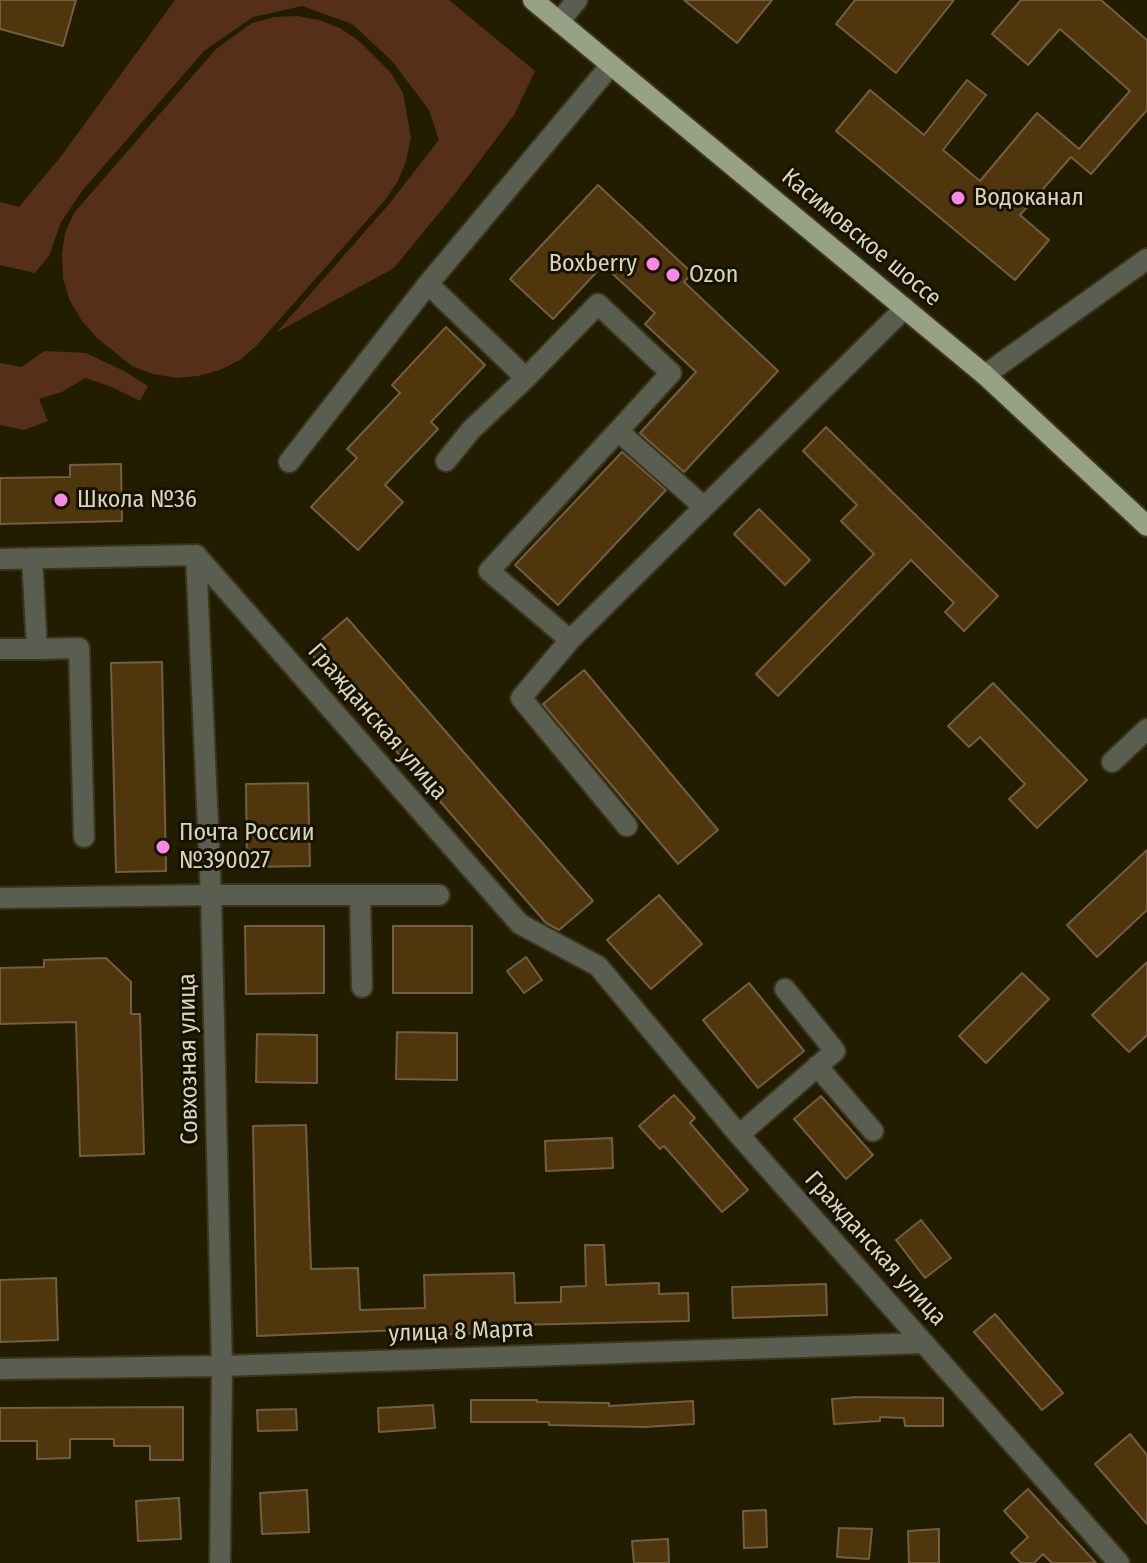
<!DOCTYPE html>
<meta charset="utf-8">
<style>
body{margin:0}
canvas{display:block;background:#221c00}
</style>
<canvas width="1147" height="1563"></canvas>
<script>
const context = document.querySelector('canvas').getContext('2d');
context.lineJoin = 'round';
function fillPath(path, color) { context.fillStyle = color; context.fill(path, 'evenodd'); }
const shape = rows => new Path2D(rows.map(r => 'M' + r).join(''));
function strokePath(path, color, width, dash) { context.strokeStyle = color; context.lineWidth = width; context.lineCap = dash ? 'butt' : 'round'; context.setLineDash(dash || []); context.stroke(path); }
function drawText(font, color, halo, rows, align = 'center') {
  context.font = font + ' "Fira Sans Condensed",sans-serif'; context.lineWidth = 6; context.setLineDash([]); context.textBaseline = 'middle'; context.strokeStyle = halo; context.fillStyle = color; for (const [text, x, y, turn = 0] of rows) {
    context.save(); context.translate(x, y); context.rotate((+turn || 0) * Math.PI / 180); context.textAlign = isNaN(turn) ? turn : align; if (halo) context.strokeText(text, 0, 0); context.fillText(text, 0, 0); context.restore();
  }
}
const green = shape([
 [175,0,449,0,535,71,514,115,457,191,394,268,277,332,389,204,439,140,429,110,392,61,352,24,302,6,253,17,204,51,82,191,61,222,49,256,35,273,0,265,0,202,19,207,62,155],
 [297,16,319,20,340,28,359,41,391,73,403,93,411,138,406,161,398,181,385,200,257,345,240,360,220,370,198,376,176,378,153,374,132,366,97,338,82,321,70,301,63,278,62,255,65,233,74,213,216,49,252,23,274,17],
 [44,351,86,353,124,371,148,386,140,401,112,387,85,378,62,392,39,399,48,421,24,430,0,425,0,363,22,367]
]);
const building = shape([
 [0,0,76,0,63,46,0,29,0,0],
 [684,0,772,0,737,43,684,0],
 [855,0,954,0,896,73,836,24,855,0],
 [1021,0,1101,0,1147,40,1147,110,1091,174,1071,157,1020,215,1049,240,1015,280,836,131,870,90,924,135,967,80,986,95,943,150,980,181,1037,113,1079,149,1130,91,1060,29,1028,65,992,34,1021,0],
 [598,185,692,273,684,282,778,371,684,472,640,433,696,372,645,324,655,313,603,265,553,319,510,279,598,185],
 [446,327,485,365,431,422,438,429,385,485,403,502,358,550,311,507,357,458,347,449,400,393,392,385,446,327],
 [826,427,998,596,964,631,945,612,954,603,911,560,778,696,756,674,874,554,841,521,857,505,803,451,826,427],
 [622,452,666,490,558,605,515,565,622,452],
 [121,464,122,521,0,524,0,478,70,477,70,465,121,464],
 [759,509,810,560,785,585,734,534,759,509],
 [347,618,593,901,559,930,546,923,309,651,347,618],
 [162,662,166,871,116,872,111,663,162,662],
 [584,670,718,830,678,864,543,704,584,670],
 [993,683,1087,780,1037,828,1009,799,1025,784,980,737,969,747,948,726,993,683],
 [308,783,310,866,247,867,246,784,308,783],
 [1147,850,1147,910,1097,957,1067,925,1147,850],
 [659,895,702,944,651,989,607,940,659,895],
 [245,926,324,926,324,993,246,994,245,926],
 [393,926,472,926,472,993,393,993,393,926],
 [526,957,542,980,524,993,507,971,526,957],
 [106,958,131,982,131,1014,140,1014,144,1154,80,1156,76,1022,0,1024,0,968,44,967,44,960,106,958],
 [1147,962,1147,1035,1129,1052,1092,1015,1147,962],
 [1022,973,1049,999,986,1063,959,1036,1022,973],
 [749,983,804,1051,758,1088,703,1020,749,983],
 [397,1032,457,1033,457,1080,396,1079,397,1032],
 [257,1034,317,1035,317,1083,256,1082,257,1034],
 [674,1095,695,1118,690,1123,748,1190,722,1212,664,1146,660,1149,639,1126,674,1095],
 [821,1096,873,1155,846,1179,794,1119,821,1096],
 [306,1125,311,1269,358,1268,360,1310,425,1308,424,1275,514,1273,515,1303,561,1302,561,1287,586,1286,585,1245,604,1245,606,1285,659,1283,659,1294,688,1293,689,1321,515,1325,516,1332,426,1335,425,1329,257,1336,253,1126,306,1125],
 [612,1138,613,1168,546,1171,545,1141,612,1138],
 [921,1220,951,1258,925,1278,896,1240,921,1220],
 [56,1278,58,1340,0,1342,0,1280,56,1278],
 [826,1284,827,1315,733,1318,732,1287,826,1284],
 [995,1314,1063,1393,1042,1410,974,1332,995,1314],
 [856,1397,943,1398,943,1426,905,1426,904,1418,880,1417,880,1421,834,1424,832,1399,856,1397],
 [471,1400,537,1400,537,1402,609,1403,609,1406,693,1401,694,1424,645,1427,549,1425,549,1422,471,1422,471,1400],
 [433,1405,435,1428,379,1432,378,1408,433,1405],
 [183,1407,183,1460,150,1460,150,1446,114,1446,114,1439,70,1439,70,1458,37,1459,37,1441,0,1441,0,1408,183,1407],
 [296,1409,297,1430,258,1431,257,1410,296,1409],
 [1130,1434,1147,1455,1147,1524,1095,1464,1130,1434],
 [1028,1489,1096,1563,1052,1563,1043,1554,1034,1563,1021,1563,1011,1553,1028,1537,1004,1511,1028,1489],
 [307,1490,309,1532,262,1534,260,1493,307,1490],
 [179,1498,181,1539,138,1541,136,1501,179,1498],
 [766,1510,767,1547,744,1548,743,1511,766,1510],
 [839,1528,872,1529,869,1559,837,1557,839,1528],
 [939,1529,939,1563,909,1563,908,1531,939,1529],
 [668,1539,669,1563,634,1563,632,1541,668,1539]
]);
const minor = shape([
 [559,22,577,0],
 [428,284,526,378,598,304,671,373,618,431],
 [985,375,1147,259],
 [446,461,471,430,526,378],
 [289,462,428,284,611,65],
 [196,555,520,924,598,966,739,1135,1119,1563],
 [196,555,211,895,222,1366,220,1563],
 [0,559,196,555],
 [570,640,489,571,618,431,704,507],
 [0,649,37,649,32,558],
 [37,649,79,648,84,837],
 [1112,762,1147,729],
 [627,826,521,698,570,640,905,308],
 [360,895,362,987],
 [0,898,211,895,439,895],
 [817,1066,873,1131],
 [739,1135,835,1051,785,989],
 [0,1369,222,1366,924,1343]
]);
const major = shape([
 [533,0,985,375,1147,526]
]);
const markers = [
 [958,198,8,"#fb87e6"],
 [653,264,8,"#fb87e6"],
 [673,275,8,"#fb87e6"],
 [61,500,8,"#fb87e6"],
 [163,847,8,"#fb87e6"]
];
const poiNames = [
 ["Водоканал",974,198],
 ["Boxberry",637,264,"right"],
 ["Ozon",689,275],
 ["Школа №36",77,500],
 ["Почта России",179,833],
 ["№390027",179,861]
];
const streetNames = [
 ["Касимовское шоссе",861,238,40],
 ["Гражданская улица",377,722,49],
 ["Совхозная улица",189,1059,-91],
 ["Гражданская улица",875,1249,48],
 ["улица 8 Марта",461,1332,-2]
];
fillPath(green, '#562f18');
fillPath(building, '#4f360c');
strokePath(building, '#735e42', 2);
strokePath(minor, '#3b361b', 24);
strokePath(major, '#3b361b', 24);
strokePath(minor, '#595e51', 20);
strokePath(major, '#96a185', 20);
for (const [x, y, r, color] of markers) { const dot = new Path2D(); dot.arc(x, y, r, 0, 2 * Math.PI); context.fillStyle = color; context.fill(dot); strokePath(dot, '#171300', 3); }
drawText('24px', '#d7d5c2', '#171300', poiNames, 'left');
drawText('24px', '#d7d5c2', '#171300', streetNames);
</script>
